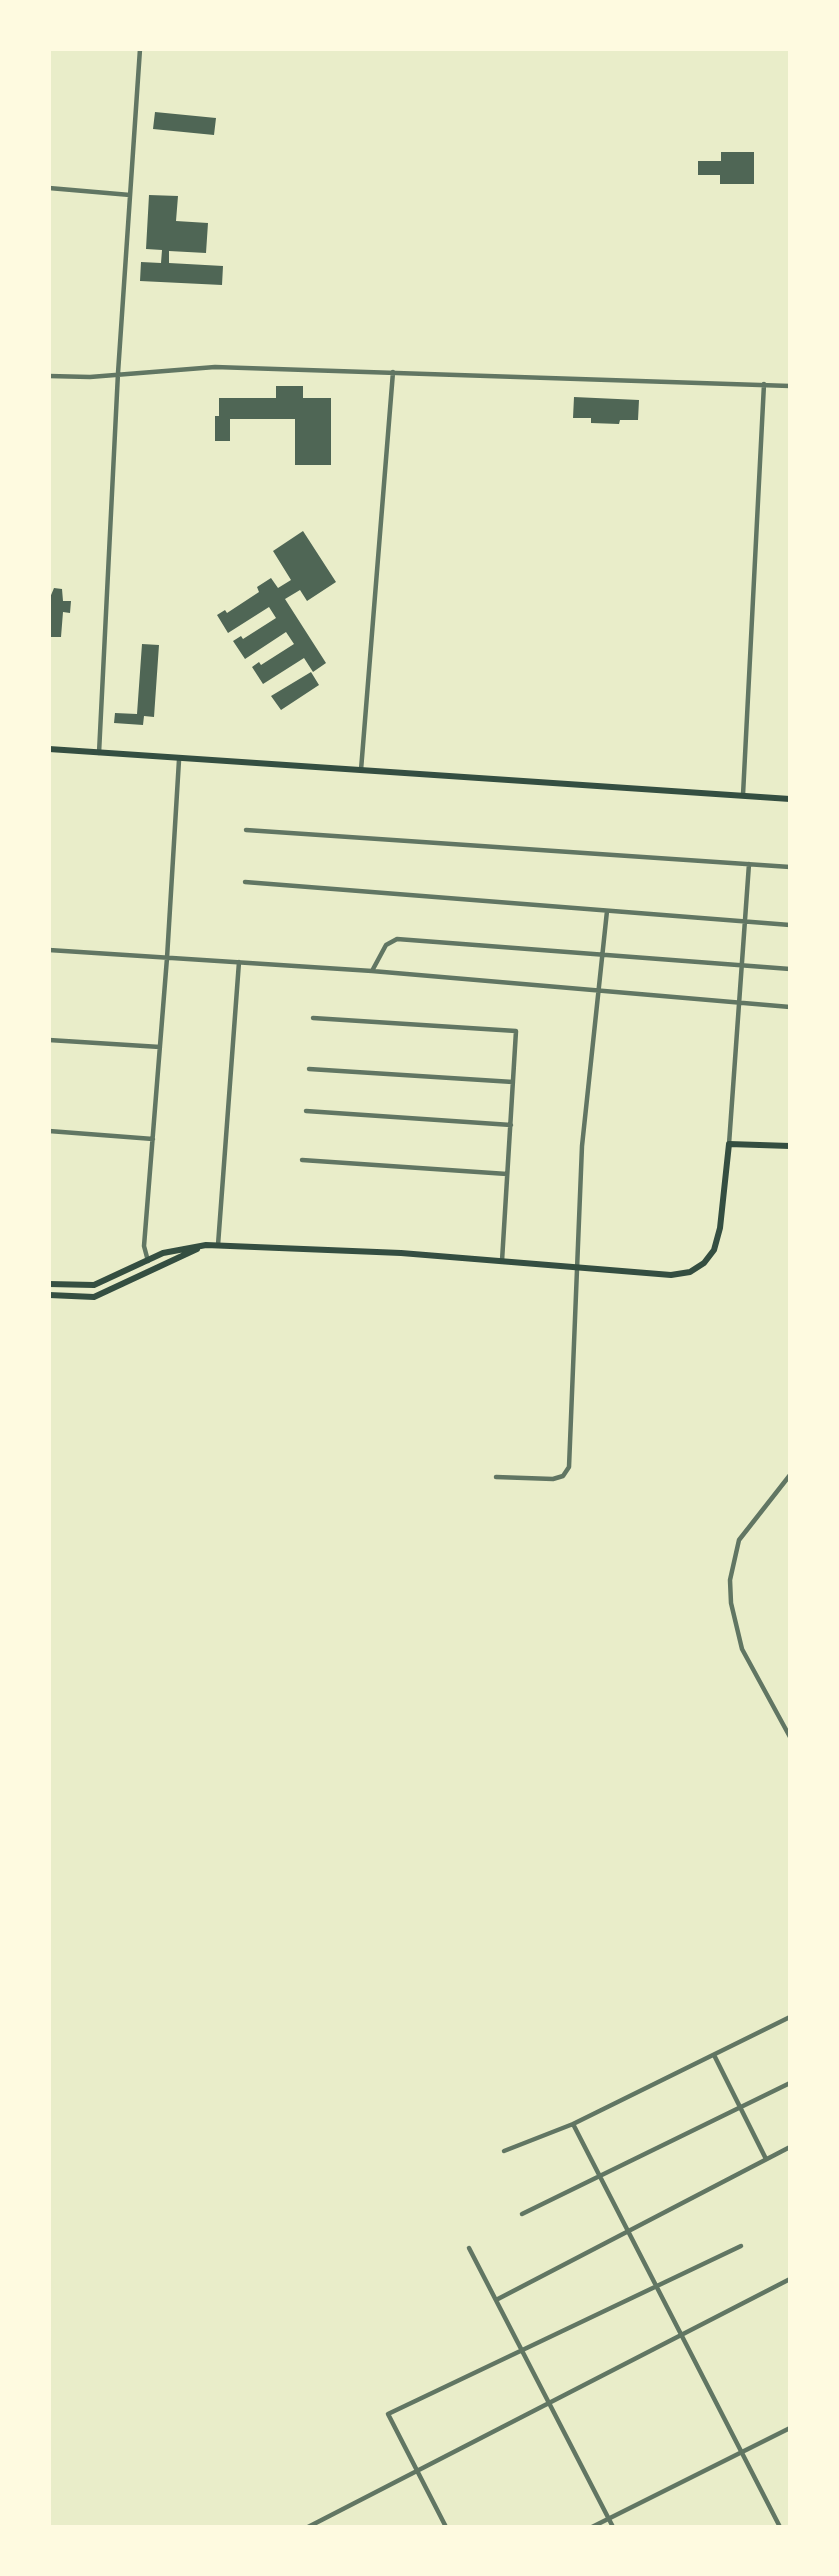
<!DOCTYPE html>
<style>
body{margin:0}
#map{position:relative;width:839px;height:2576px;overflow:hidden;background:#e9edc9;font-family:"Fira Sans Condensed",sans-serif}
canvas{display:block}
.frame{position:absolute;inset:0;border:51px solid #fefae0;pointer-events:none}
</style>
<div id="map">
<canvas width="839" height="2576"></canvas>
<div class="frame"></div>
</div>
<script>
const context = document.querySelector('canvas').getContext('2d');
context.lineJoin = 'round';
function fillPath(path, color) { context.fillStyle = color; context.fill(path, 'evenodd'); }
const shape = rows => new Path2D(rows.map(r => 'M' + r).join(''));
function strokePath(path, color, width, dash) { context.strokeStyle = color; context.lineWidth = width; context.lineCap = dash ? 'butt' : 'round'; context.setLineDash(dash || []); context.stroke(path); }
const building = shape([
 [155,112,216,118,214,135,153,129],
 [721,152,754,152,754,184,720,184,720,175,698,175,698,161,721,161],
 [149,195,178,196,176,221,208,223,206,253,169,251,169,263,223,266,222,285,140,281,141,262,161,263,162,250,146,249],
 [276,386,303,386,303,398,331,398,331,465,295,465,295,419,230,419,230,441,215,441,215,416,219,416,219,398,276,398],
 [574,397,639,400,638,420,620,420,619,424,591,423,591,418,573,418],
 [303,531,336,582,307,601,300,590,285,599,326,663,313,672,304,658,263,684,252,667,259,662,261,665,294,644,286,632,245,659,233,641,241,636,243,639,276,618,269,607,228,633,217,615,225,610,227,613,259,592,257,587,271,578,278,588,291,580,273,551],
 [54,588,62,589,63,601,71,601,70,613,63,612,61,637,49,637,49,600],
 [142,644,159,645,154,717,144,716,143,725,114,723,115,713,137,714],
 [311,672,319,685,281,710,271,696]
]);
const minor = shape([
 [49,188,130,195],
 [49,376,90,377,215,367,790,386],
 [99,753,118,373,140,49],
 [361,770,393,372],
 [743,795,764,384],
 [246,830,790,867],
 [245,882,790,925],
 [49,950,372,971,790,1007],
 [372,971,386,945,397,939,790,969],
 [313,1018,516,1031,502,1261],
 [49,1040,160,1047],
 [309,1069,513,1082],
 [306,1111,511,1125],
 [49,1131,153,1139],
 [729,1144,749,864],
 [302,1160,507,1174],
 [218,1245,239,962],
 [148,1261,144,1246,167,958,179,760],
 [790,1475,739,1540,730,1580,731,1603,742,1649,790,1737],
 [496,1477,553,1479,563,1476,569,1467,582,1146,607,911],
 [714,2055,766,2159],
 [573,2124,780,2527],
 [504,2151,573,2124,790,2017],
 [522,2214,790,2083],
 [469,2248,613,2527],
 [496,2300,790,2147],
 [308,2527,790,2279],
 [446,2527,388,2414,741,2246],
 [592,2527,790,2428]
]);
const secondary = shape([
 [49,749,790,799],
 [49,1284,94,1285,163,1253,206,1245,401,1253,671,1275,690,1272,704,1263,714,1250,720,1228,729,1144,790,1146],
 [49,1295,94,1297,197,1249]
]);
fillPath(building, '#4f6655');
strokePath(minor, '#617663', 4.5);
strokePath(secondary, '#344e41', 6);
</script>
